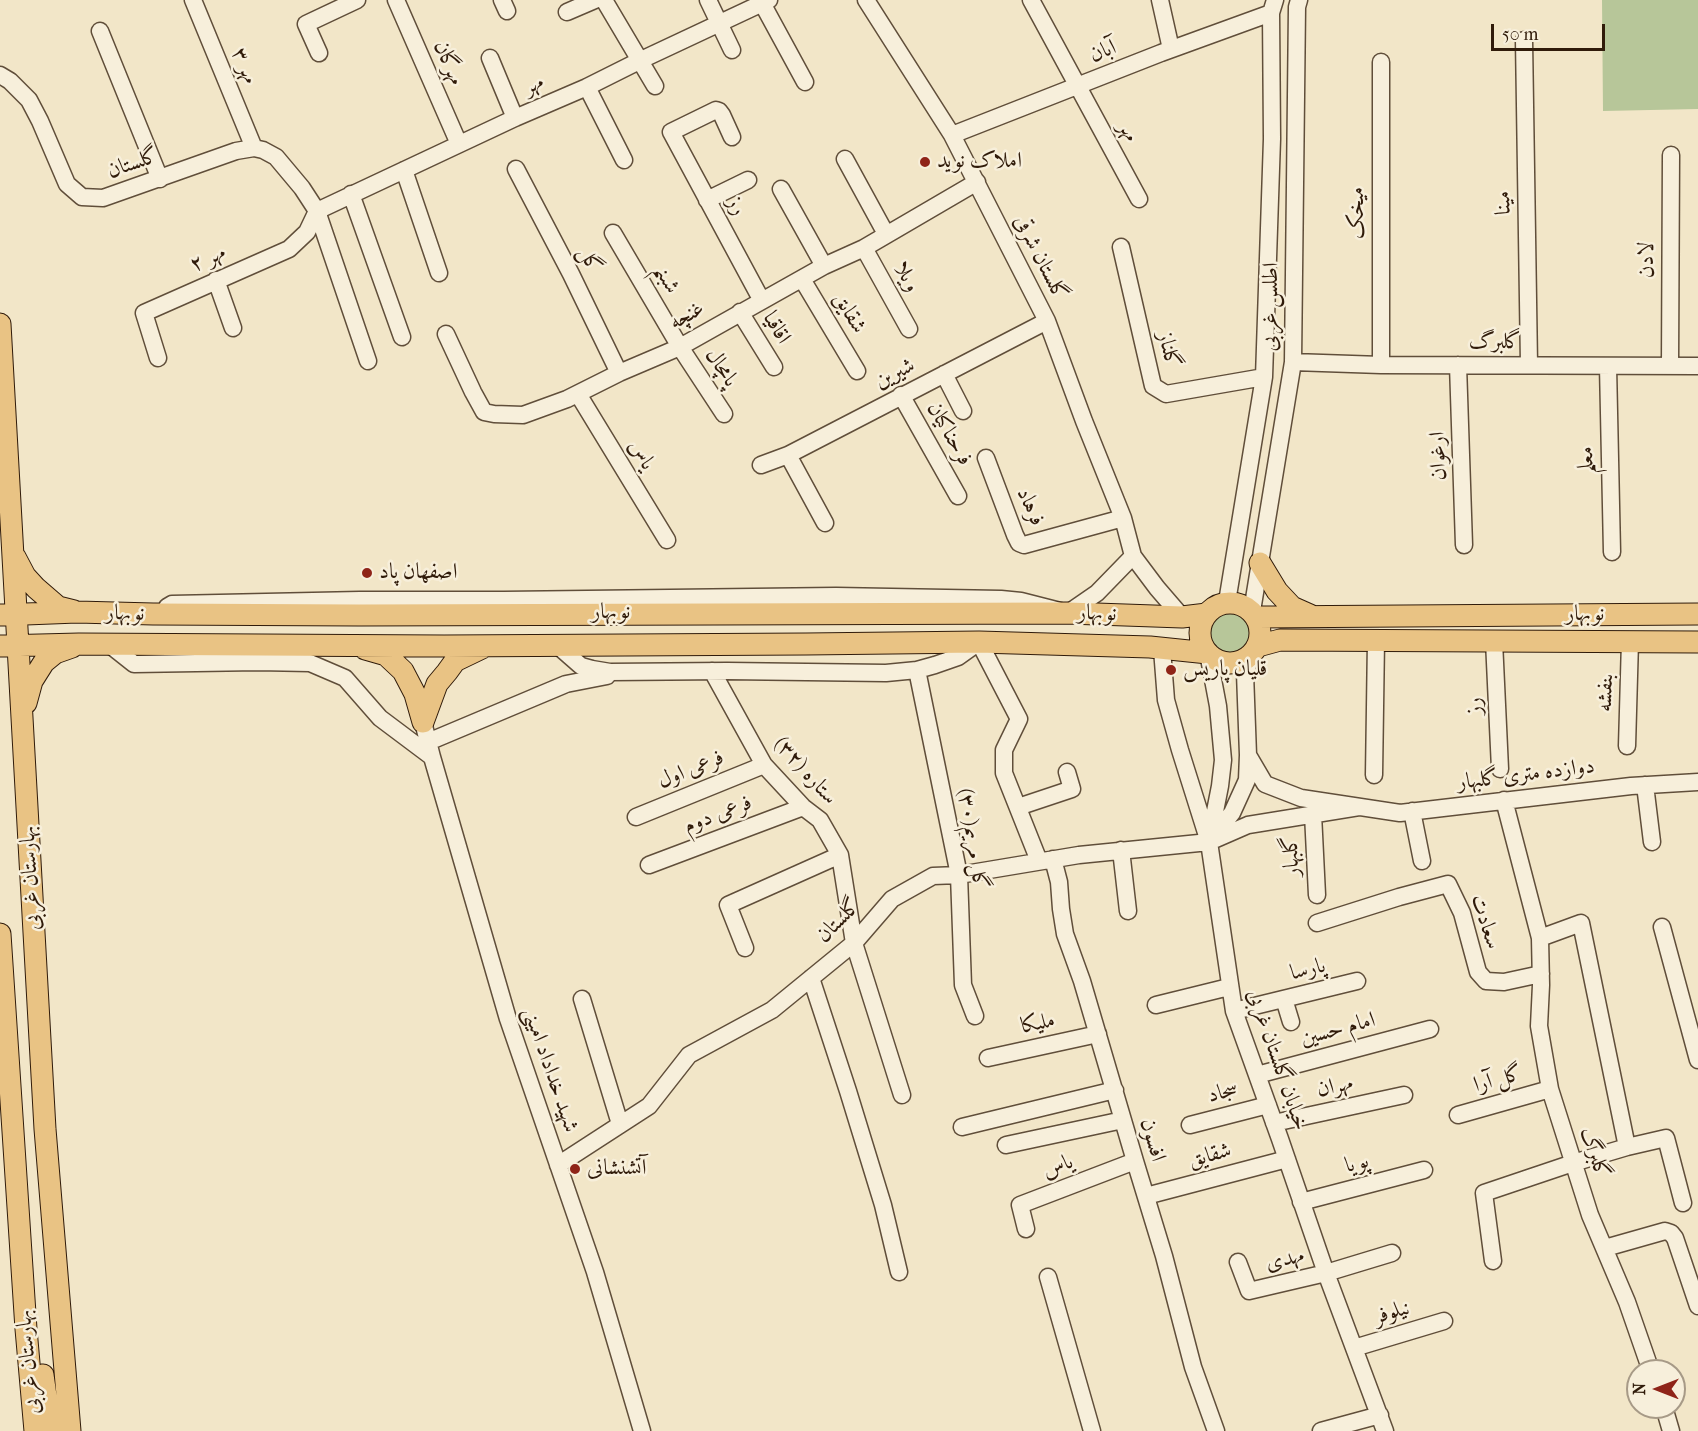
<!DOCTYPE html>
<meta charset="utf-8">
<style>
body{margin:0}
#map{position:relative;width:1698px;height:1431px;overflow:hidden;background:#f2e6c8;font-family:"IM FELL French Canon",serif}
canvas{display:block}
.north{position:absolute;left:1626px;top:1359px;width:60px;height:60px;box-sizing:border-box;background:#f7efdb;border:2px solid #a79a87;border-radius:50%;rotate:270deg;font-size:16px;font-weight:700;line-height:24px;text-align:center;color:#301b0a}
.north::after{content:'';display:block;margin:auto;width:21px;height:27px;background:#8f2418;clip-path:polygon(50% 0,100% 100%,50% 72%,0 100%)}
.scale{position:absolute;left:1491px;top:24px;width:114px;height:27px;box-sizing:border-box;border:3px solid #301b0a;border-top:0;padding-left:8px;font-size:18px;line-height:21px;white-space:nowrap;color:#301b0a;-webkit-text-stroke:4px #f7efdb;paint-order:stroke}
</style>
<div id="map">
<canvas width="1698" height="1431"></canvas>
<div class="north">N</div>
<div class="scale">50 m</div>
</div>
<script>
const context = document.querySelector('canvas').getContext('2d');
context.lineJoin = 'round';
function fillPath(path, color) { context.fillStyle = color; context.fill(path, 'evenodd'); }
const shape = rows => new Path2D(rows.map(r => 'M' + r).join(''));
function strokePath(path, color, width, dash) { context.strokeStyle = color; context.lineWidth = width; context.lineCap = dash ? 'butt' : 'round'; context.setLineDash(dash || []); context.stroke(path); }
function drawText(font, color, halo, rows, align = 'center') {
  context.font = font + ' "IM FELL French Canon",Amiri,serif'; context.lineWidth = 5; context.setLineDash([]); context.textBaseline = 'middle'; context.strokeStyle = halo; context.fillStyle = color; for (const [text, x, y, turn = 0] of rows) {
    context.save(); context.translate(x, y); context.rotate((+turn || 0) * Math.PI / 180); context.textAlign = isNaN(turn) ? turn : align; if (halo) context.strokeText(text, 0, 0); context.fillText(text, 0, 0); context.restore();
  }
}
const green = shape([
 [1602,0,1698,0,1698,109,1603,111],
 '1209 633a21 21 0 1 1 42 0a21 21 0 1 1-42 0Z'
]);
const minor = shape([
 [193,0,254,148],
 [396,0,459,144],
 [502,0,507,11],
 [604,0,655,86],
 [708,0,732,50],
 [866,0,952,135,1047,321,1084,421,1123,518,1133,556,1157,588,1182,617],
 [1031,0,1139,199],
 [1160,0,1171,49],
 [762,3,805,82],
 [567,12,595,0],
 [100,31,160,179],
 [1524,40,1529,365],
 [319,53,306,24,357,0],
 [490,58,515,118],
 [1381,62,1381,365],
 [0,75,10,81,29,100,40,121,67,184,82,197,103,198,236,151,254,148,263,150,276,157,302,188,317,211,368,361],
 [587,87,624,160],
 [952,135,1161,53,1271,13],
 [732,137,722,115,719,111,716,110,671,132,762,301],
 [845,159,886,234],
 [516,169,571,274,619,373],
 [404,170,439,273],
 [781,189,824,266],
 [351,194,402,337],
 [707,200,748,180],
 [317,211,515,118,587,87,641,60,769,0],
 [613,233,680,347,724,414],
 [1121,247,1153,386,1166,394,1264,377],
 [864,248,909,329],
 [802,279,857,371],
 [216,280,233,328],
 [740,312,774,367],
 [446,334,473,392,484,412,494,414,523,415,567,399,619,373,680,347,824,266,864,248,977,182],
 [158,358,144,313,289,249,307,232,317,211],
 [1293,362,1381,365,1698,366],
 [1458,365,1464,545],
 [1608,366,1612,552],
 [1670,366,1671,155],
 [944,374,963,411],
 [578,394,667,540],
 [901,395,958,496],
 [788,455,825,523],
 [986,458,1015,535,1019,543,1024,545,1123,518],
 [761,465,788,455,1047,321],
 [1227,602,1264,377,1272,139,1271,13,1275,0],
 [167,607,172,604,360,600,504,600,836,596,1001,599,1021,601,1068,613,1097,593,1133,556],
 [1252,611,1293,362,1297,7,1299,0],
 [1494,641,1500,769],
 [110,645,134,664,258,662,310,663,345,678,380,718,432,757],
 [557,645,581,666,592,669,610,672,727,671,886,673,917,670,935,665,958,657,979,642,1019,719,1004,750,1004,773,1039,861],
 [1162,649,1166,700,1180,750,1208,839],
 [1208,653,1218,706,1223,760,1220,786,1209,842,1234,1011,1280,1139,1326,1273,1385,1431],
 [917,670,959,875,963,985,975,1016],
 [712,671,764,765,803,807,820,820,840,855,854,943,902,1095],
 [423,722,432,757,508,1019,595,1272,642,1431],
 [428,742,566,684,607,676],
 [1627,746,1630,641],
 [1248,755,1265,784,1301,798,1400,813,1631,786,1698,782],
 [1374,775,1376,640],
 [1645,785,1652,842],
 [1504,800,1540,938,1541,985,1539,1026,1550,1089,1590,1215,1627,1302,1651,1371],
 [1018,807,1072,789,1067,772],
 [1412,811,1422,861],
 [1313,814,1317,895],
 [636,817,764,765],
 [1211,839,1232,813,1247,780,1248,755,1245,673,1252,654],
 [1121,850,1128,911],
 [1053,859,1059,882,1061,909,1065,934,1082,981,1135,1161,1164,1256,1193,1367,1216,1431],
 [649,865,803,807],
 [1317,923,1399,897,1448,884,1462,913,1478,972,1486,981,1504,982,1541,974],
 [1662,927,1698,1060],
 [1540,938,1581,923,1627,1147],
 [745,948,728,905,840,855],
 [811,978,848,1091,883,1205,899,1272],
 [582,999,620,1124],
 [1284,999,1291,1022],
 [1156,1005,1229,987],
 [1234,1011,1357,981],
 [988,1058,1098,1034],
 [1257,1075,1430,1029],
 [1458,1115,1550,1089],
 [1274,1123,1404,1095],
 [1190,1125,1268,1105],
 [962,1127,1115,1090],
 [1006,1145,1123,1120],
 [558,1165,649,1106,689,1055,772,1010,854,943,892,899,933,876,959,875,1079,855,1209,842,1248,825,1359,807],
 [1146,1196,1287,1159],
 [1301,1202,1424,1170],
 [1026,1229,1020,1205,1135,1161],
 [1605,1248,1665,1231,1671,1233,1675,1238,1698,1306],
 [1493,1261,1484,1193,1573,1163,1627,1147,1666,1138,1683,1203],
 [1238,1262,1249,1291,1326,1273,1392,1253],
 [1048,1277,1092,1431],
 [1354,1348,1444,1321],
 [1664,1407,1671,1431],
 [1321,1431,1380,1415]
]);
const major = shape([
 [0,324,45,1129,70,1431],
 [15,557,25,576,36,588,58,607,74,611],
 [1260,563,1277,591,1292,607,1310,615],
 '1200 633a30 30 0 1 1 60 0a30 30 0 1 1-60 0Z',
 [0,615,77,612,153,614,359,615,1068,613,1182,617,1207,614],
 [1257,617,1698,614],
 [0,646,79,644,444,646,806,644,979,642,1150,647,1208,653],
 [1258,646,1280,640,1698,642],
 [365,649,386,655,403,671,415,694,423,722,437,684,447,672,455,661,482,648],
 [26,703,32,681,44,662,55,653,72,647],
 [0,934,26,1329,35,1431],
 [43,1375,51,1431]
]);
const markers = [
 [925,162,6,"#8f2418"],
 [367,573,6,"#8f2418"],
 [1171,670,6,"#8f2418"],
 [575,1169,6,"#8f2418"]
];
const streetNames = [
 ["آبان",1103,52,-22],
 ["مهرگان",448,63,67],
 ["مهر ۳",244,66,68],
 ["مهر",534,85,-23],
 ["مهر",1128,132,62],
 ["گلستان",133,164,-19],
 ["مینا",1504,203,-91],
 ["رز",736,206,61],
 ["میخک",1358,213,-90],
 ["گلستان شرقی",1040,258,63],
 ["مهر ۲",208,259,-24],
 ["گل",589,260,63],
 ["لادن",1648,260,-90],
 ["ویلا",906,277,61],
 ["شبنم",666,279,60],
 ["اطلس غربی",1271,307,-89],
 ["شقایق",849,313,59],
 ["غنچه",687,316,-29],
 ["اقاقیا",776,328,59],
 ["گلبرگ",1495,343],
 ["گلناز",1168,350,77],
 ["پامچال",721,368,56],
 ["شیرین",895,374,-27],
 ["فرحناکیان",949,434,60],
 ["یاس",641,455,59],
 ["ارغوان",1439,456,-92],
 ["معلم",1587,460,-91],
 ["فرهاد",1030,507,66],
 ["نوبهار",611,613],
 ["نوبهار",125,614,1],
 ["نوبهار",1097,614,2],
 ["نوبهار",1585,615],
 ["بنفشه",1606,693,-88],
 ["رز",1475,706,-92],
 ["فرعی اول",691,770,-22],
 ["ستاره (۳۲)",805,771,48],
 ["دوازده متری گلبهار",1526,775,-7],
 ["فرعی دوم",718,815,-21],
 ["گل مریم(۳۰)",972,839,81],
 ["گلبهار",1292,856,-93],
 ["بهارستان غربی",31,878,-93],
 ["گلستان",839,921,-45],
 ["سعادت",1485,922,72],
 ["پارسا",1308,970,-14],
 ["ملیکا",1038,1024,-12],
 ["امام حسین",1338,1030,-15],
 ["خیابان گلستان غربی",1277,1060,71],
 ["شهید خداداد امینی",550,1070,71],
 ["گل آرا",1498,1080,-15],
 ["مهران",1335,1087,-12],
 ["سجاد",1223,1093,-14],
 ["افسون",1152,1140,74],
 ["گلبرگ",1594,1153,72],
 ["شقایق",1210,1156,-15],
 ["پویا",1357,1164,-15],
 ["یاس",1058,1167,-21],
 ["مهدی",1285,1260,-13],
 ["نیلوفر",1392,1313,-17],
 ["بهارستان غربی",29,1362,-95]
];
const poiNames = [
 ["املاک نوید",937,162],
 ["اصفهان پاد",379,573],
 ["قلیان پاریس",1183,670],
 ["آتشنشانی",587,1169]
];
fillPath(green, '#b7c699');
strokePath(minor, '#604e3a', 19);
strokePath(major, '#301b0a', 23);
strokePath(minor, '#f7efdb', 16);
strokePath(major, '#e9c384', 21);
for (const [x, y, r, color] of markers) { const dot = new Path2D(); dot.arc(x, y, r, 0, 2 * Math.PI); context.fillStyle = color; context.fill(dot); strokePath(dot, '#f7efdb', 2); }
drawText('22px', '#301b0a', '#f7efdb', streetNames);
drawText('22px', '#301b0a', '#f7efdb', poiNames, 'left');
</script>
